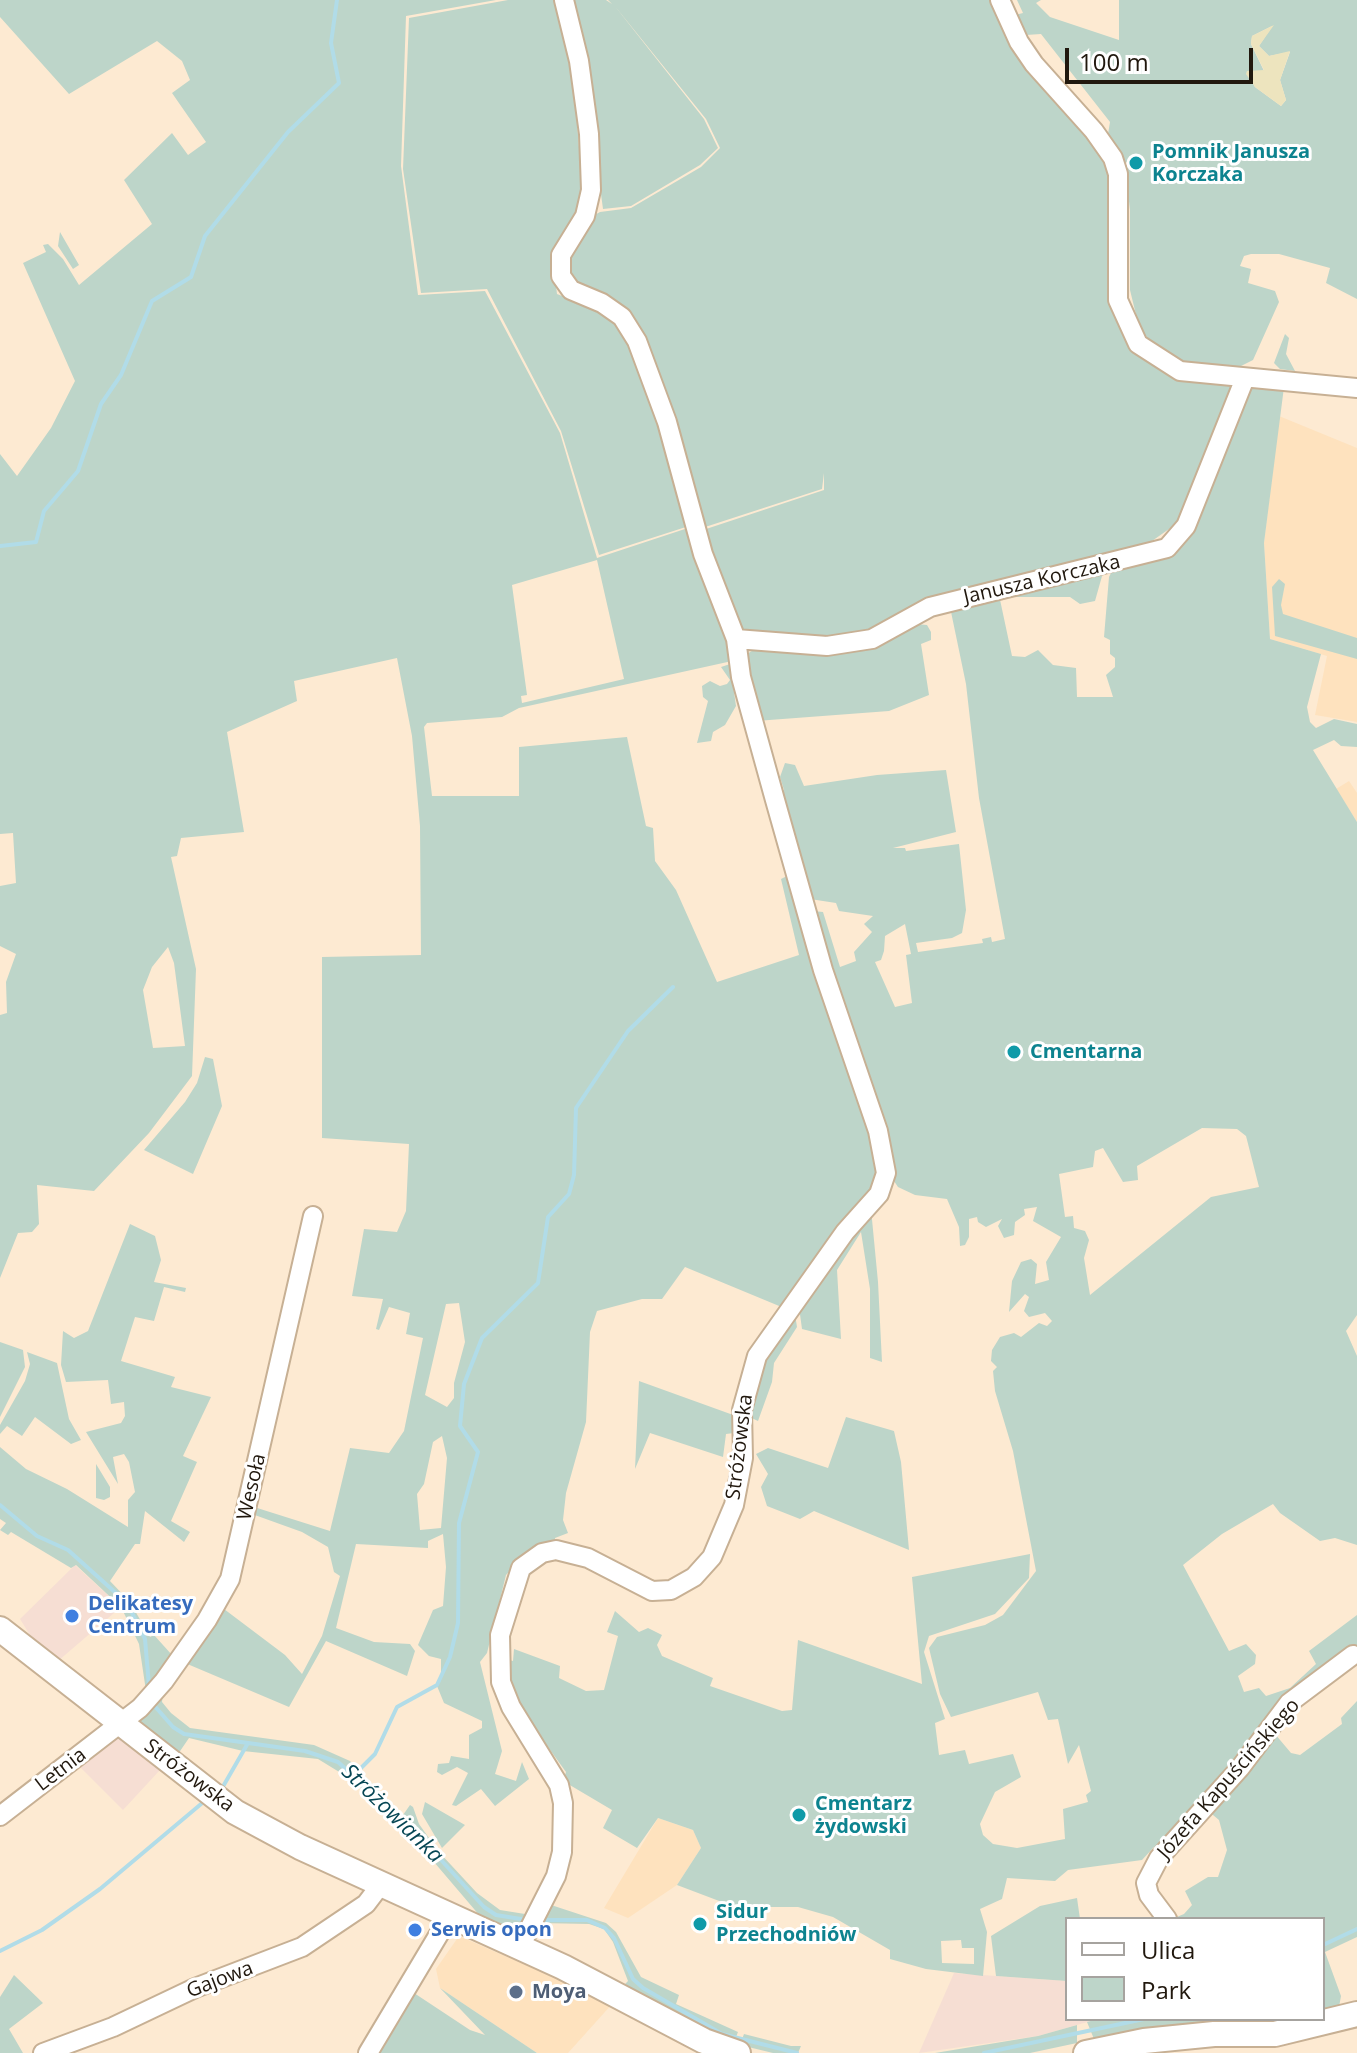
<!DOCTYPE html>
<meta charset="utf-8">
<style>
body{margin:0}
#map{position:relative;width:1357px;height:2053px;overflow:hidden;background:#fdead2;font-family:"Open Sans",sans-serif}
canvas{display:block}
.legend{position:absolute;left:1065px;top:1917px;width:260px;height:104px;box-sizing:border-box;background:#fff;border:2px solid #a6a39f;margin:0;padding:10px 14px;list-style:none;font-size:24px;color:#21180e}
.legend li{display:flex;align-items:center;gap:16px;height:40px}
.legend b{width:40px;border:2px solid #a6a39f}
.scale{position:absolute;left:1065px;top:48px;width:188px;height:36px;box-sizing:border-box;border:4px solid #21180e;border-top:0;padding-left:10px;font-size:24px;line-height:28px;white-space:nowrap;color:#21180e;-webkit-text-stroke:6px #fff;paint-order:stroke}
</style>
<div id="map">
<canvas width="1357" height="2053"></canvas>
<ul class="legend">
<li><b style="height:10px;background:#fff"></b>Ulica</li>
<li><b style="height:22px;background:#bdd5c9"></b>Park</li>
</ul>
<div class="scale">100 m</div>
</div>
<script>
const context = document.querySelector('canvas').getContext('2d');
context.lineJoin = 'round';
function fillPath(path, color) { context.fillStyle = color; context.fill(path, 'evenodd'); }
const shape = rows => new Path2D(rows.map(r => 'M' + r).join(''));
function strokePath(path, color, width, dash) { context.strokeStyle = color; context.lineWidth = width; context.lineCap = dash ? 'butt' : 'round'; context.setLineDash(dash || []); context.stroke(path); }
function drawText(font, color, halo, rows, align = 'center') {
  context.font = font + ' "Open Sans",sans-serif'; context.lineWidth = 6; context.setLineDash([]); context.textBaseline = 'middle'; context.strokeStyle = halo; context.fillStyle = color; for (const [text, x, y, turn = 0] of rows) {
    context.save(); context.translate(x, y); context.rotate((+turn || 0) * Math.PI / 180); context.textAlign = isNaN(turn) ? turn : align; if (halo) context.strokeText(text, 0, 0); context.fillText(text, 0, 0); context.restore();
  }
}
const commercial = shape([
 [75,1565,121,1607,58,1661,33,1640,20,1619],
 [116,1736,160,1770,123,1810,78,1765],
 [954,1973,1067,1981,1067,2019,1098,2019,1038,2036,919,2053]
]);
const built = shape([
 [1279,416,1357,448,1357,722,1315,715,1327,656,1270,639,1264,543],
 [1349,781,1357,793,1357,822,1336,789],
 [658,1818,693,1830,701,1848,677,1885,628,1918,604,1908],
 [459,1936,613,2003,568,2053,537,2053,440,1988,436,1969]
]);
const green = shape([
 [0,0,496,0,406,16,401,166,418,295,485,291,560,433,597,558,691,527,732,661,519,708,502,717,427,723,424,727,432,796,519,796,519,747,627,737,646,826,653,828,655,861,676,890,717,982,799,955,781,879,785,877,788,876,813,911,823,912,840,967,856,961,854,952,872,932,864,924,873,916,839,911,836,903,810,899,777,791,784,790,780,777,785,763,795,765,804,786,877,775,946,770,956,832,893,848,905,848,906,851,959,844,966,910,962,933,952,938,916,943,918,952,983,943,982,939,991,937,992,942,1005,939,979,798,966,684,950,607,999,595,1012,656,1025,657,1038,650,1053,665,1076,668,1077,697,1113,697,1106,675,1115,667,1115,658,1110,654,1110,640,1104,637,1109,577,1113,569,1168,555,1247,389,1255,384,1284,387,1264,543,1270,639,1321,654,1307,707,1310,722,1316,728,1334,719,1357,724,1357,747,1341,746,1334,740,1313,750,1357,822,1357,1315,1346,1331,1357,1356,1357,1545,1335,1538,1320,1541,1280,1513,1273,1504,1222,1534,1183,1565,1229,1651,1246,1644,1256,1655,1255,1664,1238,1676,1244,1692,1259,1688,1266,1696,1290,1688,1316,1664,1309,1651,1357,1615,1357,1648,1340,1656,1275,1734,1291,1753,1300,1755,1342,1724,1341,1718,1357,1701,1357,1937,1325,1952,1341,1996,1339,2007,1323,2013,1323,1919,1172,1919,1184,1914,1192,1905,1185,1891,1208,1877,1218,1877,1227,1850,1219,1820,1201,1805,1159,1851,1154,1847,1142,1860,1068,1870,1055,1881,1007,1878,1002,1899,980,1909,987,1932,983,1976,926,1969,890,1959,890,1950,833,1917,798,1907,735,1907,677,1885,701,1848,693,1830,658,1818,637,1848,603,1828,612,1810,563,1781,566,1772,519,1707,509,1684,506,1659,513,1661,514,1649,560,1666,559,1678,586,1691,604,1690,618,1636,607,1632,615,1611,639,1632,648,1628,662,1635,657,1645,662,1656,713,1678,710,1686,782,1711,792,1710,798,1640,922,1684,912,1577,1030,1554,1029,1578,995,1614,929,1636,924,1652,945,1719,935,1723,939,1755,965,1750,969,1764,1013,1754,1021,1777,995,1792,980,1824,983,1835,993,1844,1017,1848,1065,1839,1063,1809,1088,1802,1086,1795,1091,1791,1079,1745,1068,1764,1058,1719,1048,1720,1038,1692,951,1717,940,1694,929,1648,937,1637,985,1625,1003,1615,1036,1571,1013,1451,995,1391,993,1371,997,1367,991,1361,992,1350,1000,1337,1014,1333,1021,1337,1039,1323,1047,1326,1052,1321,1045,1313,1029,1317,1024,1311,1029,1297,1025,1294,1009,1312,1012,1281,1021,1262,1031,1259,1037,1264,1035,1284,1049,1280,1046,1262,1061,1237,1033,1221,1037,1207,1024,1209,1025,1215,1015,1222,1014,1235,1004,1238,998,1226,1002,1219,986,1227,978,1222,977,1217,969,1219,969,1237,965,1245,960,1246,959,1227,947,1199,915,1195,898,1187,892,1178,784,1308,685,1267,662,1299,642,1299,597,1311,590,1332,586,1422,566,1493,563,1520,568,1533,555,1538,555,1543,525,1554,506,1575,487,1653,480,1662,502,1751,495,1774,516,1781,522,1762,529,1779,495,1806,481,1789,456,1806,452,1805,468,1773,457,1767,442,1775,437,1772,438,1764,449,1763,451,1756,469,1759,469,1735,482,1728,482,1721,444,1703,437,1686,441,1679,441,1659,429,1656,418,1645,433,1610,443,1606,446,1567,443,1534,428,1541,428,1548,356,1544,336,1628,374,1642,410,1644,415,1651,407,1676,326,1641,289,1707,185,1663,224,1609,285,1655,302,1674,322,1636,340,1576,334,1572,328,1547,302,1532,252,1514,254,1507,330,1531,350,1448,389,1453,404,1431,423,1338,406,1334,410,1313,389,1307,379,1330,376,1329,383,1299,352,1296,364,1229,397,1232,406,1211,409,1144,322,1138,322,957,421,955,420,826,412,736,397,658,294,681,297,701,227,732,244,832,181,838,177,856,171,857,196,969,192,1076,149,1133,94,1191,37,1185,39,1224,32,1232,18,1233,0,1278,0,1015,7,1013,6,982,16,954,0,946,0,886,16,883,13,833,0,834,0,454,17,476,51,428,75,381,23,263,46,252,43,245,48,244,63,259,79,285,152,224,124,180,172,133,188,155,206,142,172,93,190,80,182,61,157,41,69,94,0,17],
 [597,560,624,679,522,703,521,696,527,695,512,585],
 [905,924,911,954,906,955,912,1003,895,1007,875,962,881,960,884,951,885,936],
 [168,947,174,963,185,1046,153,1048,143,990,152,967],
 [1202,1128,1237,1129,1246,1136,1259,1187,1211,1197,1090,1295,1084,1258,1089,1240,1085,1231,1074,1228,1073,1216,1065,1217,1059,1174,1093,1167,1095,1151,1103,1148,1123,1182,1138,1180,1137,1166],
 [459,1303,465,1342,454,1383,454,1398,447,1407,425,1395,446,1304],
 [442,1436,447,1458,441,1528,420,1530,417,1494,424,1484,433,1442],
 [961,1940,962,1948,974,1948,974,1964,942,1963,941,1941],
 [508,0,558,0,571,48,583,197,578,215,553,259,557,294,615,317,621,324,661,420,689,526,599,555,561,431,487,289,421,293,403,169,409,18],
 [569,0,606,0,612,4,608,0,991,0,1017,56,1105,159,1112,182,1111,246,1141,356,1173,375,1228,383,1233,390,1186,517,1135,553,946,594,857,637,807,639,743,632,732,620,700,531,824,490,824,473,822,489,699,529,637,340,565,275,566,254,591,217,600,212,631,208,701,167,720,148,706,119,614,5,704,119,718,148,700,165,631,206,603,209,579,31],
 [1017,0,1041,0,1036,3,1050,17,1119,40,1119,0,1357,0,1357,299,1326,283,1330,268,1279,254,1251,254,1244,256,1240,266,1251,269,1248,283,1275,291,1279,302,1253,360,1239,367,1199,365,1176,359,1150,341,1139,327,1130,290,1130,210,1125,166,1138,165,1137,160,1124,163,1108,134,1110,122,1041,34,1026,35,1015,15,1023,13],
 [1272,26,1259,46,1269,56,1290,52,1280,80,1286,100,1281,106,1255,87,1247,71,1264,71,1251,44,1252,36],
 [60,232,79,265,73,269,58,246],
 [1285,334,1289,338,1286,354,1295,371,1280,369,1274,363],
 [1104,569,1095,601,1080,604,1070,597,1013,597,1013,590],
 [1279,579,1285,584,1281,605,1283,614,1357,638,1357,659,1275,636,1272,587],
 [916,624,927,625,931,632,931,640,921,644,929,695,889,711,756,721,742,657,755,649,879,646],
 [730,664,736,706,725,725,713,732,711,741,697,743,708,701,703,697,702,686,710,681,720,686,727,684,730,680,721,667],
 [205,1057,213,1059,222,1106,193,1174,144,1150,185,1102,197,1083],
 [871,1209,878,1282,882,1362,870,1358,870,1289,861,1232,837,1270,841,1339,802,1329,799,1307],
 [130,1224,155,1236,161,1260,154,1282,186,1288,185,1292,164,1287,154,1321,135,1317,121,1361,175,1377,171,1387,211,1397,183,1456,197,1462,171,1521,190,1532,184,1542,145,1511,140,1544,135,1544,110,1581,130,1602,150,1637,154,1635,172,1655,146,1691,139,1644,121,1607,76,1565,71,1568,11,1532,8,1535,0,1530,6,1523,0,1519,0,1447,26,1469,67,1489,128,1527,128,1500,135,1492,129,1462,124,1454,113,1457,118,1484,86,1432,121,1423,125,1416,124,1402,111,1404,108,1380,66,1382,61,1365,63,1331,74,1338,88,1331],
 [794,1308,797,1327,774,1363,772,1382,758,1421,745,1415,752,1382],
 [0,1342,23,1350,25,1367,0,1417],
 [27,1352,57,1363,69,1419,81,1440,71,1444,35,1417,22,1436,7,1426,0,1434,0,1425,25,1381,30,1364],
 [639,1381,736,1416,734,1433,726,1434,723,1457,650,1433,635,1469],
 [846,1417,894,1431,901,1462,909,1550,814,1511,800,1519,767,1506,761,1487,768,1474,756,1454,768,1448,828,1468],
 [96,1464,110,1487,110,1497,104,1500,96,1498],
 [163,1692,162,1702,171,1713,190,1728,314,1745,350,1761,403,1815,410,1805,413,1807,419,1824,439,1852,477,1893,500,1910,525,1914,518,1928,513,1930,480,1916,405,1828,349,1778,318,1759,243,1751,189,1738,176,1757,137,1723],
 [425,1802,465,1825,442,1848,422,1814],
 [1077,1898,1080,1919,1067,1919,1067,1981,996,1976,991,1936,1040,1906],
 [548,1904,606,1923,616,1932,641,1977,679,1995,676,2004,738,2032,734,2042,672,2013,625,1984,628,1981,613,1942,604,1929,589,1924,539,1923],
 [14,1975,43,2003,9,2029,23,2053,0,2053,0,1997],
 [440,1988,537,2053,372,2053,411,1991,470,2030,485,2035],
 [1098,2019,1228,2019,1230,2026,1143,2029,1094,2039,1087,2022],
 [1077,2025,1077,2043,1030,2053,935,2053,1038,2036],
 [744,2034,791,2046,801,2046,798,2053,773,2053,740,2045]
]);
const sand = shape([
 [1274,25,1259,46,1269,56,1290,51,1280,80,1286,100,1281,106,1255,87,1246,74,1247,71,1264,70,1251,44,1252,36]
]);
const stream = shape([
 [0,546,36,542,44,511,78,471,101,404,121,375,152,301,191,277,205,236,288,132,339,83,331,43,337,0],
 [0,1505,37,1536,68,1550,127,1603,145,1639,149,1686],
 [152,1703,173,1727,184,1734,305,1751,338,1762,421,1838,484,1907,496,1915,527,1920],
 [354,1775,375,1754,397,1707,437,1685,450,1657,458,1623,459,1523,478,1452,460,1426,464,1384,482,1338,538,1283,548,1217,569,1194,574,1175,576,1108,628,1031,673,987],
 [221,1790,248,1743],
 [540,1920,587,1920,605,1928,614,1938,633,1979,643,1988,722,2034,797,2053],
 [1323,1945,1357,1929],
 [0,1951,42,1930,100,1889,207,1799],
 [984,2053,1144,2019]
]);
const minor = shape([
 [1000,0,1019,42,1034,64,1094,131,1113,158,1118,174,1118,300,1138,344,1180,371,1357,388],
 [736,639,827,646,872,639,930,607,1167,548,1186,526,1245,378],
 [0,1816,140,1708,164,1681,207,1620,230,1579,313,1216],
 [1167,1919,1149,1895,1146,1883,1159,1858,1240,1768,1289,1703,1353,1655],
 [520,1947,556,1876,562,1852,563,1803,559,1785,511,1707,501,1682,500,1635,521,1568,542,1553,556,1550,588,1558,652,1591,671,1590,694,1577,712,1557,734,1505,743,1458,742,1410,757,1356,845,1232,879,1194,886,1173,878,1131,823,970,775,800,741,677,736,639,703,554,667,422,637,341,622,317,602,303,571,290,561,276,561,255,585,216,591,190,589,134,579,61,564,0],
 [43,2053,113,2027,195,1988,302,1947,366,1904,382,1883],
 [368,2053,451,1914]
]);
const major = shape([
 [0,1629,235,1812,300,1847,563,1967,704,2041,738,2053],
 [1086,2053,1144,2041,1214,2034,1275,2034,1357,2014]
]);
const markers = [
 [1136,163,8,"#0f9aa8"],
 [1014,1052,8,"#0f9aa8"],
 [72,1616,8,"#3f7fe0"],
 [799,1815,8,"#0f9aa8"],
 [700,1924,8,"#0f9aa8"],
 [415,1930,8,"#3f7fe0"],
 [516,1992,8,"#5c6f8a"]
];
const cultureNames = [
 ["Pomnik Janusza",1152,152],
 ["Korczaka",1152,175],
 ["Cmentarna",1030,1052],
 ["Cmentarz",815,1804],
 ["żydowski",815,1827],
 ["Sidur",716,1912],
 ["Przechodniów",716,1935]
];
const streetNames = [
 ["Janusza Korczaka",1042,580,-13],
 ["Stróżowska",740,1447,-83],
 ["Wesoła",252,1487,-77],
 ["Letnia",61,1770,-37],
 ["Stróżowska",189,1776,37],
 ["Józefa Kapuścińskiego",1229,1779,-49],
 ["Gajowa",220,1980,-21]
];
const shopNames = [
 ["Delikatesy",88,1604],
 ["Centrum",88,1627],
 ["Serwis opon",431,1930]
];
const serviceNames = [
 ["Moya",532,1992]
];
const waterNames = [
 ["Stróżowianka",392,1814,44]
];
fillPath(commercial, '#f6ded3');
fillPath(built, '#fee2be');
fillPath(green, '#bdd5c9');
fillPath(sand, '#ede4be');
strokePath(stream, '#b1dce8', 4);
strokePath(minor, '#c7b094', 22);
strokePath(major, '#c7b094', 28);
strokePath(minor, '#fff', 18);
strokePath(major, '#fff', 24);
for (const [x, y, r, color] of markers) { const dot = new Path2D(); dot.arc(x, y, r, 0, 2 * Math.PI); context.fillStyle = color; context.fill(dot); strokePath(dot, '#fff', 3); }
drawText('bold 20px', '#0d838f', '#fff', cultureNames, 'left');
drawText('20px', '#21180e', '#fff', streetNames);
drawText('bold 20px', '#366cbe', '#fff', shopNames, 'left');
drawText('bold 20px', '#4e5e75', '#fff', serviceNames, 'left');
drawText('italic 22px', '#064654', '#fff', waterNames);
</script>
